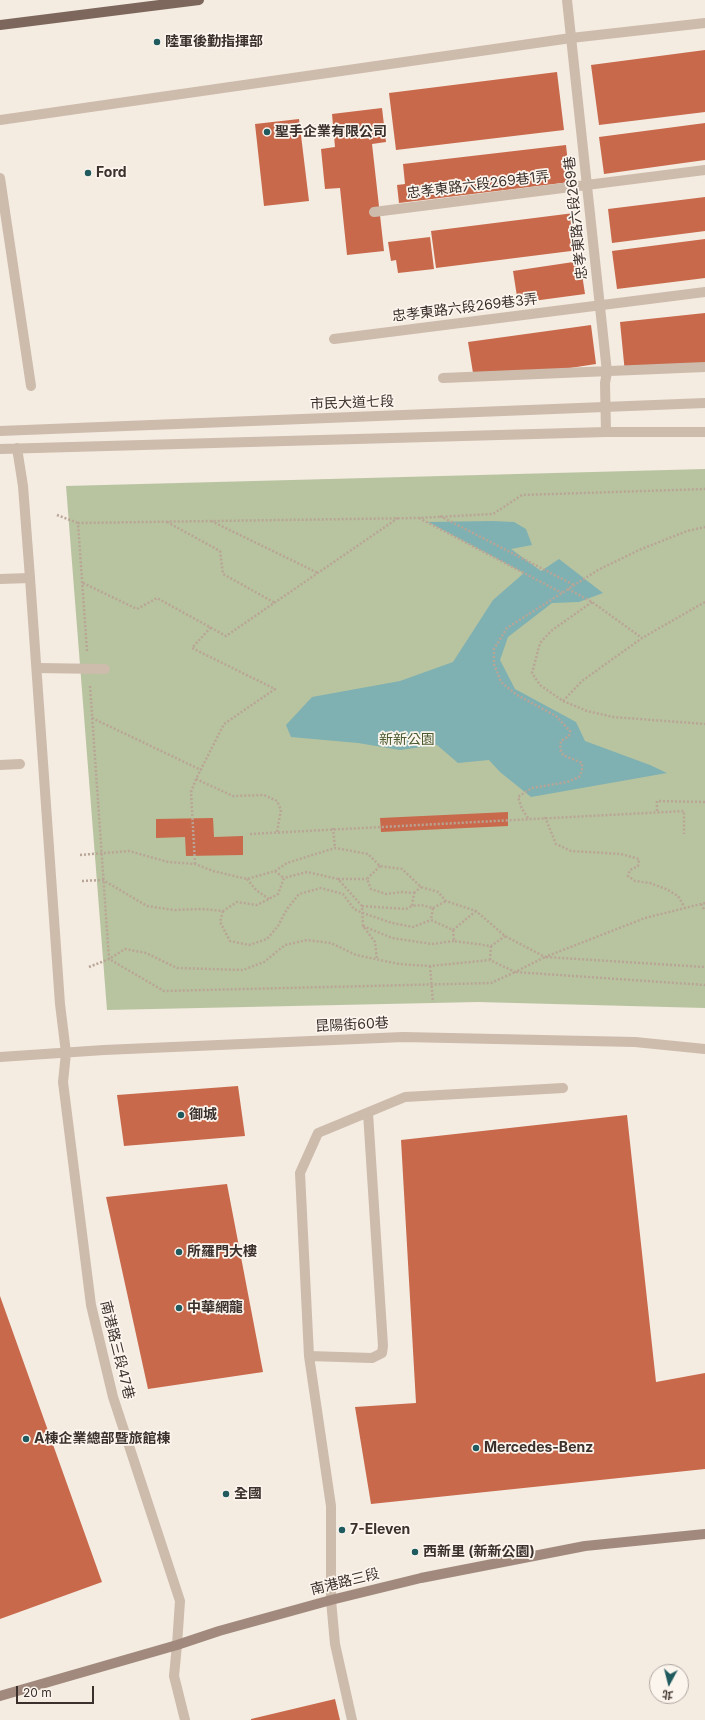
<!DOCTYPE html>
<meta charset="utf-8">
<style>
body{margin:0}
#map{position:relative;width:705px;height:1720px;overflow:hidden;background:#f4ebe1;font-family:Inter,"Noto Sans TC",sans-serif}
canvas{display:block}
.north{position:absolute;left:649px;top:1664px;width:40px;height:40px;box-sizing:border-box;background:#fbf5ee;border:1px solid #aea6a0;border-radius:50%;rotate:187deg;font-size:11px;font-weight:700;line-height:16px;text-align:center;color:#3b302b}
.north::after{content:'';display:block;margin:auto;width:14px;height:18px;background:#1f5a5e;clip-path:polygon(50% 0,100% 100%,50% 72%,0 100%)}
.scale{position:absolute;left:16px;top:1686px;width:78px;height:18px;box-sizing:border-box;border:2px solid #3b302b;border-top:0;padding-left:5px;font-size:12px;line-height:14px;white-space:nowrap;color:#3b302b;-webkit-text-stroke:3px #fbf5ee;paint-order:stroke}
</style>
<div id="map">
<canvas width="705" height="1720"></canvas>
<div class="north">北</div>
<div class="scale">20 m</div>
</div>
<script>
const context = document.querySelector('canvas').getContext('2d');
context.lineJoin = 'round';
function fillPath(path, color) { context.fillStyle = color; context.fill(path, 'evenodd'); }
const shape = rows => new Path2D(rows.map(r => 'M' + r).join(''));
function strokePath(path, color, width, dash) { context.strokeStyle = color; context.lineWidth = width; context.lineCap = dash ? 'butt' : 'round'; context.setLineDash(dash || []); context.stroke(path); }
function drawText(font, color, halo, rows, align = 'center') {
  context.font = font + ' Inter,"Noto Sans TC",sans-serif'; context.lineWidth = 3.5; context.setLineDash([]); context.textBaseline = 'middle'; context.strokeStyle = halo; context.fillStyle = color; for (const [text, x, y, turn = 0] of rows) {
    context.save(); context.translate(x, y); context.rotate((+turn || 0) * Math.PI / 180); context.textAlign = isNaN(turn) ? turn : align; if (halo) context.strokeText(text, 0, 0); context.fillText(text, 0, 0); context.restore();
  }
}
const green = shape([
 [705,469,705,1008,478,1002,107,1010,66,486]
]);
const water = shape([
 [492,521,514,522,526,529,532,545,511,549,541,571,559,559,603,593,579,602,552,603,508,637,500,660,515,689,576,722,585,741,650,765,667,773,531,797,500,772,489,760,458,763,437,745,400,750,358,743,291,737,286,725,312,697,400,681,453,662,493,600,524,573,428,522]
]);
const building = shape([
 [705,50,705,112,599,125,591,65],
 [557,72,564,130,396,150,389,93],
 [382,108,386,142,372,144,384,251,347,255,340,188,325,189,321,149,335,147,332,114],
 [299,119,309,201,264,206,255,124],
 [705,123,705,160,604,174,599,137],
 [566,145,570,182,399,203,397,185,405,184,403,164],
 [705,197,705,231,612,243,608,209],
 [574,213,579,250,436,268,431,231],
 [430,237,434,269,398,273,396,260,391,261,388,242],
 [705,239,705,278,617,289,612,251],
 [580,261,585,294,518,303,513,271],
 [705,313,705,364,625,373,620,322],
 [591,325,596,364,531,374,474,379,468,342],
 [508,812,508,826,381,832,380,818],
 [213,818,214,837,243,836,243,855,186,856,185,837,156,838,156,819],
 [238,1086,245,1136,124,1146,117,1095],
 [627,1115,656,1382,705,1373,705,1469,371,1504,355,1407,416,1403,401,1140],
 [227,1184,263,1372,148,1389,106,1197],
 [0,1296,102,1582,0,1619],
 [335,1699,340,1720,251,1720,251,1719]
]);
const path = shape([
 [57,515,78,523],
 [419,518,562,593],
 [211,521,318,573],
 [167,522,220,551,223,574,275,603],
 [83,583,137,609,157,598,226,636,398,518],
 [568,589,592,602,642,638],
 [592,602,551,631,540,643,532,673,540,685,563,701,587,711,613,717,705,724],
 [87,651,78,523,418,518,493,514,522,495,705,489],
 [90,686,109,959,164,991,491,983,515,972,705,985],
 [563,701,582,681,642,638,705,602],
 [92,718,201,770],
 [196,779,233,796,264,795,277,801,281,810,277,832],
 [657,811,657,801,705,802],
 [545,817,556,844,571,851,621,854,639,859,638,866,630,870,628,876,635,881,650,883,666,889,678,896,685,908],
 [528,818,522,809,518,797,532,788,567,782,579,777,582,771,582,763,563,755,560,749,561,741,569,736,570,731,556,716,517,695,501,682,494,664,494,649,507,628,598,570,639,550,687,531,705,527],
 [333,828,335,848],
 [250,834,684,811,684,834],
 [80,855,129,851,168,862,195,864,213,871,247,879,275,871,287,863,335,848,368,854,380,866,402,869,421,887,438,892,446,901,476,911,505,936,545,957,645,918,705,903],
 [195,864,191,792,196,779,224,724,275,689,192,648,211,627],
 [380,866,367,879,371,889,386,894,402,892,414,893,412,906,421,905,433,908,431,920,453,930,454,941,491,946,505,936],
 [275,871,284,878],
 [247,879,256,890,269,899],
 [338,879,367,879],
 [82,881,103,880,147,906,174,910,202,909,223,911,237,902,257,905,269,899,278,894,284,878,307,872,338,879,362,906,363,926,375,942,377,960],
 [414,893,421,887],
 [701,904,705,911],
 [362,906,406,909,412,906],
 [433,908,446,901],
 [223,911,220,922,230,941,249,945,267,939,278,926,287,909,299,894,321,888,343,894,354,909,363,913,392,923,413,927,431,920],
 [363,926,392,938,432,944,454,941],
 [453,930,476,911],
 [490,960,491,946],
 [430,966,433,1002],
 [89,967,109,959,125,949,146,953,177,968,243,970,264,962,285,945,307,940,331,943,356,955,399,964,430,966,490,960,515,972,545,957,705,967]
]);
const service = shape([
 [0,120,571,38,705,23],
 [0,178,31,386],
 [0,579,30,578],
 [37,668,105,669],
 [309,1356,372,1358,382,1353,383,1346,368,1113],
 [331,1600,331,1506,309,1356,300,1173,318,1133,405,1097,563,1088],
 [177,1645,174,1676,185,1720]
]);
const pedestrian = shape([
 [0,765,20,764]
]);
const minor = shape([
 [567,0,607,372,605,383,606,432],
 [374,212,705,170],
 [334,339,705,292],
 [443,378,705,367],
 [66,1053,63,1082,91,1305,113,1397,180,1601,177,1645],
 [0,1057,104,1050,403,1037,635,1042,705,1049],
 [331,1600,335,1644,352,1720]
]);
const tertiary = shape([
 [0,431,705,403],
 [17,448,23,486,30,578,60,1004,66,1053],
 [0,449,606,432,705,432]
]);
const secondary = shape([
 [0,1696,177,1645,219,1631,331,1600,421,1578,585,1546,705,1534]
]);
const primary = shape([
 [0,25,199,0]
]);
const pathBridge = shape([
 [440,516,574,585]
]);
const markers = [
 [157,42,4,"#1f5a5e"],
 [267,132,4,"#1f5a5e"],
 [88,173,4,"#1f5a5e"],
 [181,1115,4,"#1f5a5e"],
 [179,1252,4,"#1f5a5e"],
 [179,1308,4,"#1f5a5e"],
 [26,1439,4,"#1f5a5e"],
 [476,1448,4,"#1f5a5e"],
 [226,1494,4,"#1f5a5e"],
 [342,1530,4,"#1f5a5e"],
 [415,1552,4,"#1f5a5e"]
];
const poiNames = [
 ["陸軍後勤指揮部",165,42],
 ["聖手企業有限公司",275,132],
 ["Ford",96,173],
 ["御城",189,1115],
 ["所羅門大樓",187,1252],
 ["中華網龍",187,1308],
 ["A棟企業總部暨旅館棟",34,1439],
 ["Mercedes-Benz",484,1448],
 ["全國",234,1494],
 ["7-Eleven",350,1530],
 ["西新里 (新新公園)",423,1552]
];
const streetNames = [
 ["忠孝東路六段269巷1弄",478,185,-7],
 ["忠孝東路六段269巷",576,218,-96],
 ["忠孝東路六段269巷3弄",465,308,-7],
 ["市民大道七段",352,403,-2],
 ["昆陽街60巷",352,1025,-3],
 ["南港路三段47巷",117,1350,76],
 ["南港路三段",345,1582,-14]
];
const parkNames = [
 ["新新公園",407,740]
];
fillPath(green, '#b8c4a0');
fillPath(water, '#7fb0b2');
fillPath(building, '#c8694b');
strokePath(path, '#b9a596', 2.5, [2, 2]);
strokePath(service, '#cdbbac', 10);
strokePath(pedestrian, '#cdbbac', 10);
strokePath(minor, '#cdbbac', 10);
strokePath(tertiary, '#cdbbac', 10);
strokePath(secondary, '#a18a7d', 10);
strokePath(primary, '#7d675c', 10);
strokePath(pathBridge, '#b9a596', 2.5, [2, 2]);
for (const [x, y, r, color] of markers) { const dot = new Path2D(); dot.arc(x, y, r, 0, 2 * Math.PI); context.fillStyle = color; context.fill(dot); strokePath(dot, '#fbf5ee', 1.5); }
drawText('bold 14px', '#3b302b', '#fbf5ee', poiNames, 'left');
drawText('14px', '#3b302b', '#fbf5ee', streetNames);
drawText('14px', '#4a5a2e', '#fbf5ee', parkNames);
</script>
